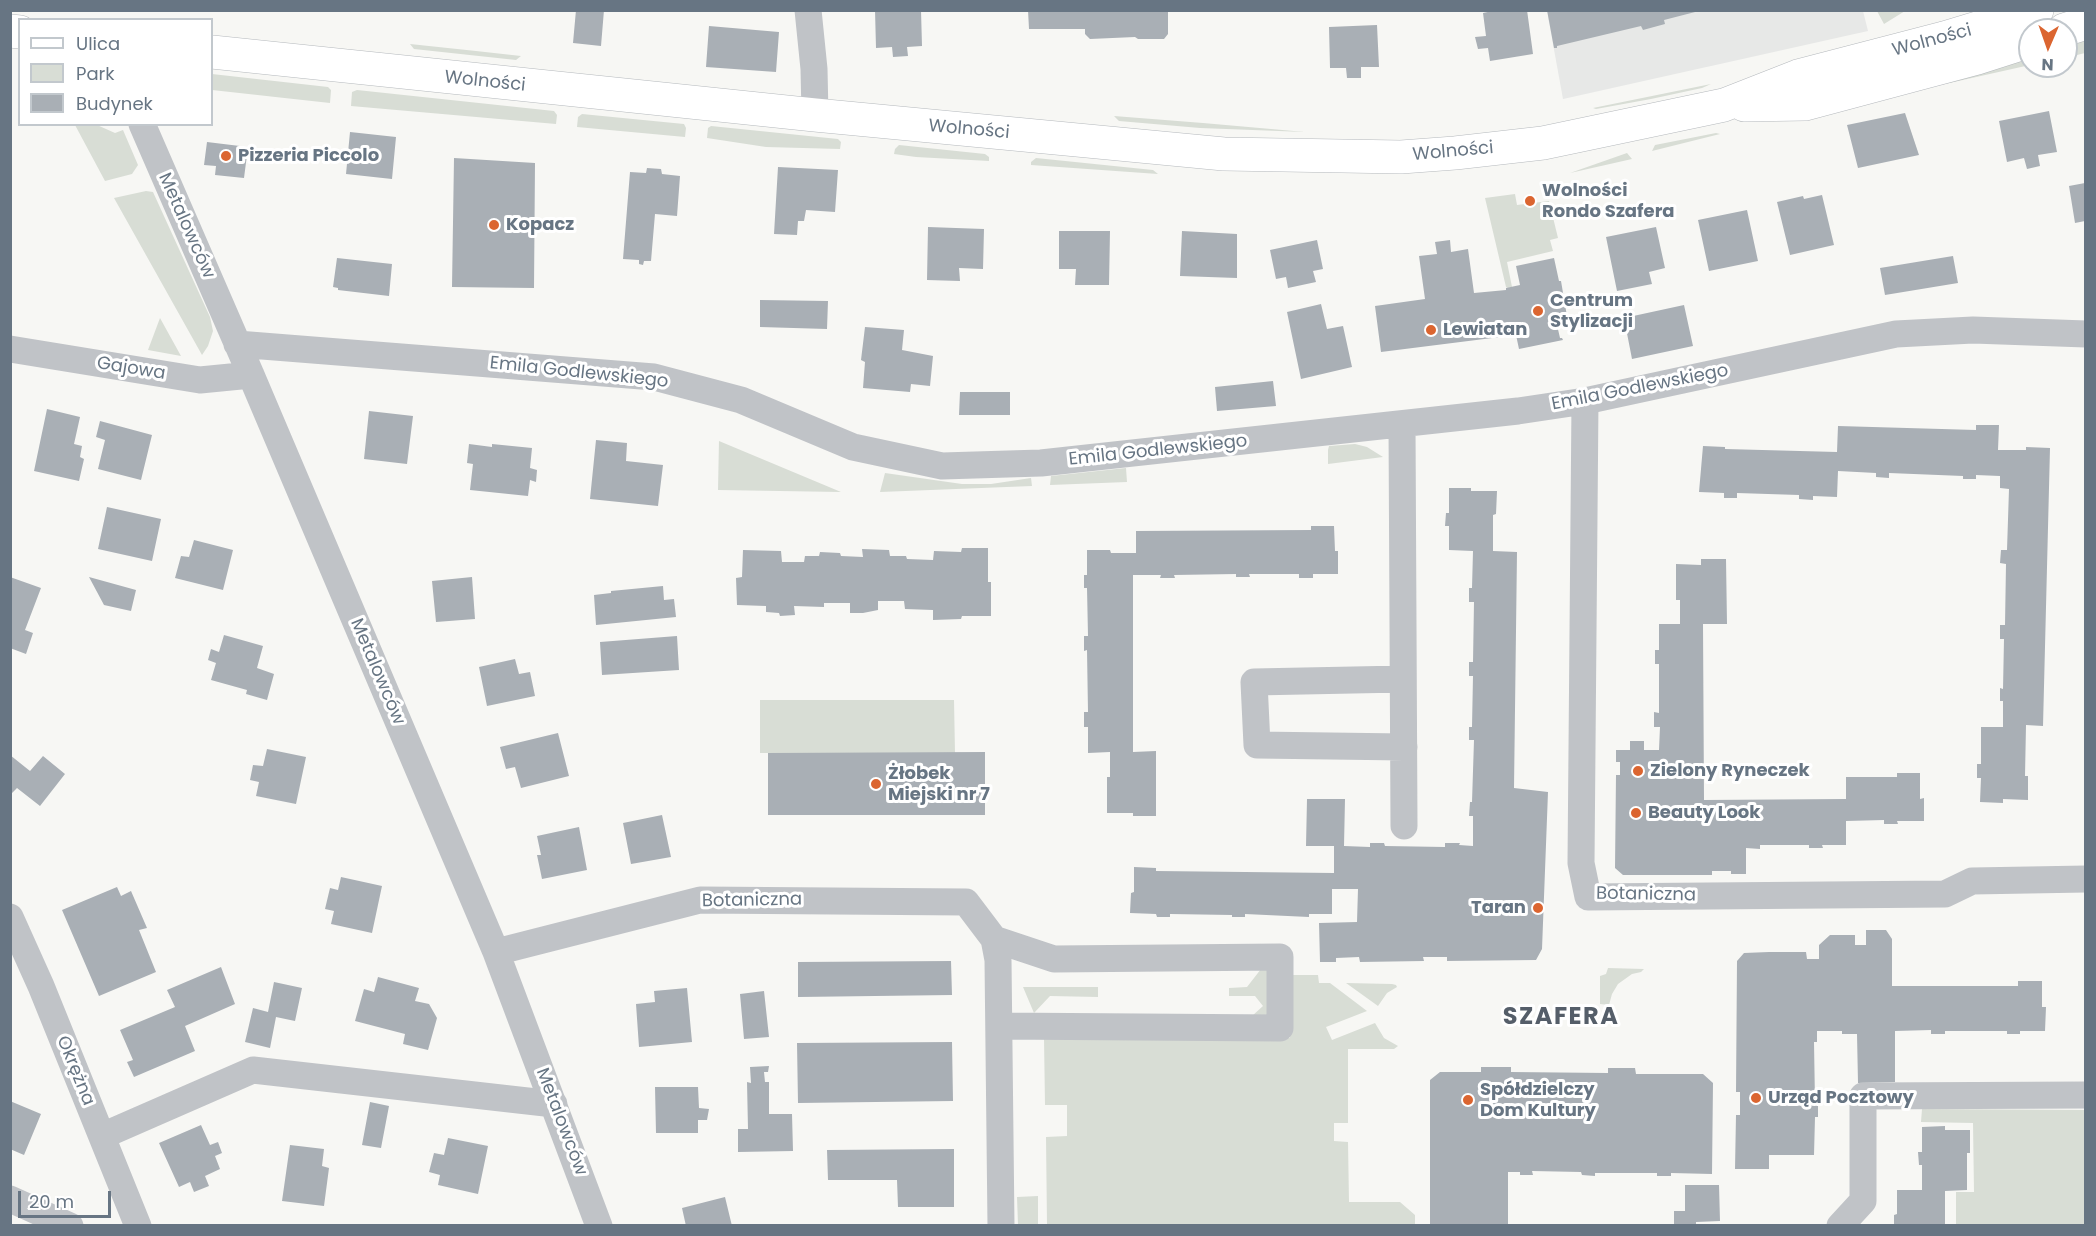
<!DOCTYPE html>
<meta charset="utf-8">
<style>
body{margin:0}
#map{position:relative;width:2096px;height:1236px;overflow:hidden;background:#f7f7f4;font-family:Poppins,sans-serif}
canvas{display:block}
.frame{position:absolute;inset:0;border:12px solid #677583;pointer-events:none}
.legend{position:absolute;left:18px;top:18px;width:195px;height:108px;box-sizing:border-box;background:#fff;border:2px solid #c2c8cd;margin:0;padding:8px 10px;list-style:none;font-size:18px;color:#677583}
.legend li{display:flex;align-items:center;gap:12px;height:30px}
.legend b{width:30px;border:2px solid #c2c8cd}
.north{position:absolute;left:2018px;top:18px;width:60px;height:60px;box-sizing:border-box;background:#fff;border:2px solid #c2c8cd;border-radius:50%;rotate:182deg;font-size:16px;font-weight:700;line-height:24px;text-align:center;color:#677583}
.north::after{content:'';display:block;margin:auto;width:21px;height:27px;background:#db6530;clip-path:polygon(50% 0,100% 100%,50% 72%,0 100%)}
.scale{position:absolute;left:18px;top:1191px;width:93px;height:27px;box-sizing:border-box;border:3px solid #677583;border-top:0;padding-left:8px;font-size:18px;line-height:21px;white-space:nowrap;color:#677583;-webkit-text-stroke:4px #fff;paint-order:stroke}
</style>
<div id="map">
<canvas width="2096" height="1236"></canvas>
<div class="frame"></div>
<ul class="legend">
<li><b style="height:8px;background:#fff"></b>Ulica</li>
<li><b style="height:16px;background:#d8ddd5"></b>Park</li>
<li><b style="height:16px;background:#a9afb5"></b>Budynek</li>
</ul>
<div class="north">N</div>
<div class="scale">20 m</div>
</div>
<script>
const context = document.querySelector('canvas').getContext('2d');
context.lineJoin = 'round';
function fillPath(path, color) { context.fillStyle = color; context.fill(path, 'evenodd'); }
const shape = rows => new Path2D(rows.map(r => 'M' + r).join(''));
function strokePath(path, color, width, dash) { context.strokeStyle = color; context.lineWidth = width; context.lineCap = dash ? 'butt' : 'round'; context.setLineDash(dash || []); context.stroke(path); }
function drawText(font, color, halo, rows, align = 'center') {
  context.font = font + ' Poppins,sans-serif'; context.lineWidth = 6; context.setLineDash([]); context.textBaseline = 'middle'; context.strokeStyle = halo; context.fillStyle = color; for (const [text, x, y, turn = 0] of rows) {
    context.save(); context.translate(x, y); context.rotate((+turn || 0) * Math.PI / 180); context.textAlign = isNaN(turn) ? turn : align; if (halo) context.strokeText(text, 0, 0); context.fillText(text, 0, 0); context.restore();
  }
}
const built = shape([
 [1547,11,1863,11,1868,31,1563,99]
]);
const green = shape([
 [1877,11,1905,11,1884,24],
 [2085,36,2085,53,2073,56,2070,44],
 [410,44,476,51,521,56,516,60,414,49],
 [2030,53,2030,65,1918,90],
 [212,74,328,87,331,90,330,103,212,90],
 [1711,84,1702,88,1651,99,1596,109,1593,108],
 [357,90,554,111,557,115,556,124,351,106,352,92],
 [582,114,684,124,686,128,685,137,577,127,578,117],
 [1114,116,1203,123,1305,132,1200,128,1119,121],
 [75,125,97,125,115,133,123,130,138,165,132,174,105,181],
 [711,126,838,139,841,142,840,149,766,147,707,138,708,128],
 [1716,133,1720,134,1652,151,1655,145],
 [899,145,985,154,989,157,989,161,916,157,894,154,895,149],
 [1627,153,1632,159,1570,173],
 [1036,158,1153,170,1158,174,1031,165,1031,162],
 [146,191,153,192,210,317,213,331,208,346,202,355,114,198],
 [1515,194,1517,205,1549,201,1558,238,1550,240,1553,251,1507,262,1512,287,1508,288,1506,287,1485,198],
 [160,318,181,356,148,350],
 [719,440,719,441,841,492,718,490],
 [1355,444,1367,447,1383,457,1328,464,1328,450,1329,446],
 [1126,468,1127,482,1050,485,1051,476],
 [885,473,962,484,991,484,1031,478,1032,486,880,492],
 [760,700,954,700,955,753,760,753],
 [1269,968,1272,1015,1252,1016,1263,1006,1255,996,1229,996,1229,988,1247,987,1261,969],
 [1608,968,1644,969,1641,972,1632,974,1618,984,1612,994,1609,1005,1600,1004,1600,976,1606,974],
 [1290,975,1318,975,1319,983,1330,983,1367,1011,1326,1027,1332,1040,1375,1023,1384,1038,1398,1046,1394,1049,1348,1049,1348,1123,1334,1123,1334,1141,1348,1142,1349,1202,1400,1202,1415,1215,1415,1225,1047,1225,1046,1137,1067,1136,1067,1105,1045,1105,1044,1038,1290,1038],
 [1346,983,1392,984,1396,985,1397,987,1387,993,1378,1006],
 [1023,987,1098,987,1098,997,1050,996,1034,1013],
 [1922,1109,2085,1110,2085,1225,1956,1225,1956,1192,1974,1192,1973,1123,1921,1122],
 [1038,1196,1038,1225,1018,1225,1017,1197]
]);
const building = shape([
 [576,10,604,10,601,46,573,43],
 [875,10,921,10,922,46,907,47,908,56,893,57,892,47,876,48],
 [1028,10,1168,10,1168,34,1164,39,1138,39,1135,37,1090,39,1085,34,1085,29,1029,29],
 [1497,10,1527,10,1533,54,1490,61,1488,48,1478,49,1475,37,1486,36,1483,13],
 [1547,10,1699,10,1699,11,1664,20,1665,24,1643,30,1641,26,1557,46,1557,48,1554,48],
 [1377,25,1379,67,1361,67,1361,78,1347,78,1346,68,1330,68,1329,27],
 [709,26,779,32,776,72,706,67],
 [2049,111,2057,152,2038,155,2040,166,2027,169,2024,158,2007,162,1999,121],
 [1905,113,1919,155,1858,168,1847,125],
 [350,132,396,137,392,179,346,174],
 [207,142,248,147,244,178,215,175,216,166,204,165],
 [454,158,535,163,534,288,452,287],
 [778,167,838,170,835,212,806,210,804,221,798,221,797,235,774,234],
 [647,168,661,169,662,174,680,176,677,216,655,214,651,261,644,261,643,265,639,264,639,260,623,259,630,172,646,173],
 [2085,183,2085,221,2075,223,2069,186],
 [1822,195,1834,245,1790,255,1777,202,1803,196,1804,199],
 [1747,210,1758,261,1709,271,1698,220],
 [928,227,984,229,983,269,959,268,960,281,927,280],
 [1656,227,1665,268,1649,272,1652,284,1617,291,1606,237],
 [1059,231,1110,231,1109,285,1075,285,1076,269,1059,269],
 [1182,231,1237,234,1237,278,1180,276],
 [1317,240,1323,269,1313,271,1316,282,1288,288,1286,277,1276,279,1270,250],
 [1450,240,1451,252,1468,249,1474,293,1506,290,1506,288,1520,285,1516,266,1554,258,1559,281,1561,281,1568,322,1557,325,1560,338,1562,338,1563,340,1519,349,1516,335,1381,352,1375,306,1425,299,1419,256,1437,254,1435,242],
 [1953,256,1958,283,1885,295,1880,268],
 [337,258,392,264,389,296,338,290,338,288,333,287],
 [760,300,828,301,827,329,760,327],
 [1321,304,1327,329,1343,326,1352,367,1301,379,1287,312],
 [1684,305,1693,346,1632,359,1624,318],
 [865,327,904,330,902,350,933,356,930,386,911,384,910,392,863,388,865,362,861,360],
 [1273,381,1276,406,1217,411,1215,387],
 [960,392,1010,392,1010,415,959,415],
 [47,409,80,417,74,444,82,446,80,457,84,459,79,481,34,471],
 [369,411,413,416,407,464,364,459],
 [100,421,152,435,141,480,98,469,105,440,96,437],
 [1976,425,1999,425,1998,450,2026,450,2026,447,2050,448,2043,726,2026,725,2025,776,2028,776,2028,800,2003,799,2003,803,1980,802,1981,778,1977,778,1977,764,1981,764,1981,727,2003,727,2003,701,2000,701,2000,688,2003,689,2004,639,2000,639,2000,625,2005,625,2006,564,2000,563,2001,550,2007,550,2009,489,2000,488,2000,476,1976,475,1976,479,1963,479,1963,476,1889,473,1889,478,1876,477,1876,473,1838,471,1837,497,1813,496,1813,500,1799,499,1799,495,1737,493,1737,498,1724,498,1724,493,1699,492,1703,446,1725,447,1725,449,1837,452,1838,426,1976,430],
 [596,440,627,443,626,461,663,465,658,506,590,499],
 [469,444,492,447,492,444,532,448,530,468,537,470,536,482,530,480,528,496,470,490,473,464,467,463],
 [1449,488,1471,488,1471,491,1497,491,1496,514,1493,515,1493,551,1517,552,1514,788,1548,792,1542,949,1536,960,1447,961,1447,957,1423,957,1424,961,1360,962,1359,957,1336,958,1336,962,1320,962,1319,923,1357,922,1358,889,1332,889,1332,914,1309,914,1309,917,1245,914,1245,917,1232,917,1232,915,1170,914,1170,917,1157,917,1156,914,1130,913,1131,893,1134,892,1134,867,1156,868,1156,871,1334,873,1334,846,1306,846,1307,799,1345,799,1344,846,1370,847,1370,843,1384,843,1385,846,1445,847,1445,843,1460,843,1459,845,1473,846,1473,816,1469,816,1470,802,1472,802,1474,740,1469,740,1469,727,1472,727,1473,676,1469,676,1469,662,1473,662,1474,602,1469,602,1469,588,1472,588,1473,551,1449,550,1449,526,1445,526,1446,513,1449,513],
 [107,507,161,519,152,561,98,549],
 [1311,526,1334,526,1335,551,1338,551,1338,574,1313,574,1313,578,1299,578,1299,574,1249,574,1250,577,1236,577,1236,574,1174,575,1175,578,1160,578,1161,575,1133,575,1133,752,1156,751,1156,816,1133,816,1133,813,1107,813,1107,777,1110,777,1110,752,1088,753,1088,727,1084,727,1084,712,1088,712,1087,650,1084,651,1084,636,1088,636,1087,588,1084,588,1084,575,1087,575,1087,550,1110,550,1111,553,1136,553,1136,531,1311,530],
 [194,540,233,550,223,590,175,578,181,556,189,557],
 [962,548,988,548,988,582,991,582,991,616,962,616,961,619,933,620,933,610,905,609,904,601,878,601,878,610,863,613,850,613,850,603,824,603,824,607,794,606,795,615,780,616,779,613,766,612,766,606,737,605,736,578,742,577,743,550,781,551,782,562,804,562,805,556,819,556,820,552,840,553,841,556,863,557,862,549,889,550,890,556,906,556,907,559,933,560,934,551,961,552],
 [1701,559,1726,559,1727,624,1703,624,1704,800,1846,799,1846,777,1897,777,1897,773,1920,773,1920,799,1924,798,1924,821,1897,821,1898,824,1884,824,1884,820,1846,821,1846,845,1822,845,1823,848,1809,848,1809,845,1760,845,1760,849,1746,848,1746,874,1731,874,1731,871,1712,871,1712,875,1623,875,1615,868,1616,775,1620,775,1620,762,1616,762,1616,750,1630,750,1630,741,1644,741,1644,750,1659,750,1660,727,1654,727,1654,712,1659,713,1659,664,1655,664,1655,650,1659,650,1659,624,1680,624,1680,600,1676,600,1676,564,1701,565],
 [10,577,41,588,25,630,33,633,26,654,10,648],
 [89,577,136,590,131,611,104,605],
 [472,577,475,619,436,622,432,581],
 [663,586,664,600,674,599,676,617,596,625,594,595,611,593,611,591],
 [224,635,263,646,257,668,274,674,267,700,246,694,247,690,211,680,216,663,208,660,211,649,219,652],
 [677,636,679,670,602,675,600,642],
 [515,659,519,674,530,672,535,696,487,706,479,667],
 [558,733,569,776,521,788,515,767,506,769,500,747],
 [267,749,306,757,296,804,256,796,259,782,250,780,253,765,263,766],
 [985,752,985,815,768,815,768,753],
 [10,755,30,771,43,756,65,774,40,806,17,788,10,795],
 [662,815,671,857,631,864,623,823],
 [579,827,587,870,542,879,537,855,541,855,537,836],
 [341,877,382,886,372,933,331,924,334,911,325,909,330,888,338,890],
 [117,887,121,896,131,891,147,928,139,930,156,972,99,996,62,910],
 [1866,930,1886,930,1892,939,1892,986,2018,986,2018,981,2042,981,2042,1007,2046,1007,2045,1031,2020,1031,2020,1034,2007,1034,2007,1031,1945,1031,1945,1034,1931,1034,1931,1030,1895,1031,1895,1082,1858,1083,1857,1034,1842,1034,1842,1031,1817,1031,1817,1042,1814,1042,1815,1103,1818,1103,1818,1117,1815,1117,1814,1155,1769,1155,1769,1169,1735,1169,1736,1115,1740,1115,1740,1092,1736,1092,1737,961,1744,953,1769,952,1806,952,1807,959,1819,959,1819,945,1830,935,1855,935,1855,945,1866,945],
 [951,961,952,995,798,997,798,962],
 [221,967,235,1004,185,1026,195,1051,134,1077,127,1062,133,1060,120,1030,175,1007,167,990],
 [378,977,419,988,415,1001,429,1004,437,1018,428,1050,403,1044,405,1034,355,1021,364,989,374,992],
 [274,982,302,988,295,1021,276,1017,270,1048,245,1042,253,1008,268,1012],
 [687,988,692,1042,639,1047,636,1004,655,1002,654,991],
 [764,991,769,1037,744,1039,740,994],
 [952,1042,953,1101,798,1103,797,1043],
 [769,1066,768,1072,764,1072,765,1082,769,1082,769,1114,792,1114,793,1151,738,1152,738,1129,748,1129,747,1082,751,1083,750,1067],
 [1481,1067,1511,1067,1511,1072,1608,1073,1608,1068,1635,1068,1636,1074,1703,1074,1713,1083,1712,1174,1671,1173,1671,1176,1657,1176,1657,1173,1595,1173,1595,1176,1582,1175,1581,1172,1532,1171,1533,1175,1520,1175,1520,1172,1508,1172,1508,1226,1430,1226,1430,1080,1440,1072,1481,1072],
 [655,1087,698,1087,699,1108,709,1109,707,1120,698,1120,698,1133,656,1133],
 [10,1101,41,1114,24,1155,10,1149],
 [370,1102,389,1106,381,1148,362,1145],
 [201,1125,210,1145,218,1142,222,1153,215,1156,220,1169,205,1176,209,1186,194,1192,190,1182,179,1187,159,1143],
 [1945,1126,1945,1130,1970,1130,1970,1153,1967,1153,1967,1190,1945,1191,1945,1226,1894,1226,1894,1215,1897,1214,1897,1190,1922,1190,1922,1165,1919,1165,1918,1152,1922,1152,1922,1127],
 [448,1138,488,1146,478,1194,438,1185,440,1175,429,1172,434,1153,444,1155],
 [290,1145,324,1149,322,1166,329,1168,324,1206,282,1201],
 [954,1149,954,1207,898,1207,897,1180,828,1180,827,1150],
 [1685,1185,1719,1185,1720,1221,1696,1222,1696,1226,1674,1226,1674,1211,1685,1211],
 [725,1197,732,1226,686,1226,682,1208]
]);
const minor = shape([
 [808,10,814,69,815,115],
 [142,124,251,375,496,952,599,1226],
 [237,344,654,377,741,400,853,447,942,466,1041,463,1518,411,1585,401,1896,334,1973,330,2086,334],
 [10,349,200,380,251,375],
 [1585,401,1581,863,1588,897,1945,894,1972,881,2086,879],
 [1402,424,1404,826],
 [1403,679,1254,682,1257,745,1404,747],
 [10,917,41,986,138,1226],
 [994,939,1054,959,1280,957,1280,1028,999,1026],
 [496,952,700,900,966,902,994,939,998,960,1001,1226],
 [102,1136,253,1070,554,1104],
 [10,1199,70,1226],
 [1840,1226,1863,1201,1863,1096,2086,1095]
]);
const secondary = shape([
 [2064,30,2086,23],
 [10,31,20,32],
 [212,52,815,115,1224,154,1401,157,1455,153,1543,143,1724,105,1798,76,1944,38,2037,10],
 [1744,105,1805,104,1977,58,2030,41]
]);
const markers = [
 [226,156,6,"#db6530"],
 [1530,201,6,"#db6530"],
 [494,225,6,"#db6530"],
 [1538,311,6,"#db6530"],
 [1431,330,6,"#db6530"],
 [1638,771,6,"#db6530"],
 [876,784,6,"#db6530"],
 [1636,813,6,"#db6530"],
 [1538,908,6,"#db6530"],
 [1756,1098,6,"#db6530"],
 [1468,1100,6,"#db6530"]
];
const streetNames = [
 ["Wolności",1932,41,-15],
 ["Wolności",485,82,6],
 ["Wolności",969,130,5],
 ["Wolności",1453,152,-5],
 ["Metalowców",186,226,66],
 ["Gajowa",131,369,9],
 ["Emila Godlewskiego",579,373,6],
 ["Emila Godlewskiego",1640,388,-11],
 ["Emila Godlewskiego",1158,451,-6],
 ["Metalowców",377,672,67],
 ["Botaniczna",1646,895,1],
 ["Botaniczna",752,901,-1],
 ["Okrężna",75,1071,68],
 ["Metalowców",561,1122,69]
];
const poiNames = [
 ["Pizzeria Piccolo",238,156],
 ["Wolności",1542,191],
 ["Rondo Szafera",1542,212],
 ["Kopacz",506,225],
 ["Centrum",1550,301],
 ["Stylizacji",1550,322],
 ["Lewiatan",1443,330],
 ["Zielony Ryneczek",1650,771],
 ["Żłobek",888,774],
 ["Miejski nr 7",888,795],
 ["Beauty Look",1648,813],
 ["Taran",1526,908,"right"],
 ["Spółdzielczy",1480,1090],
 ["Dom Kultury",1480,1111],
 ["Urząd Pocztowy",1768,1098]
];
const districtNames = [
 ["SZAFERA",1561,1018]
];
fillPath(built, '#e7e8e7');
fillPath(green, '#d8ddd5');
fillPath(building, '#a9afb5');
strokePath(secondary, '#b5b9bd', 34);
strokePath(minor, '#c0c3c7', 27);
strokePath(secondary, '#fff', 33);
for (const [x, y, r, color] of markers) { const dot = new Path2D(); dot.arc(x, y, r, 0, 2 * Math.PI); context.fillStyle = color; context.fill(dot); strokePath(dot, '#fff', 2); }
drawText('18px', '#677583', '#fff', streetNames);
drawText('bold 18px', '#677583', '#fff', poiNames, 'left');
context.letterSpacing = '1.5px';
drawText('bold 24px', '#555e69', '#fff', districtNames);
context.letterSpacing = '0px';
</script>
